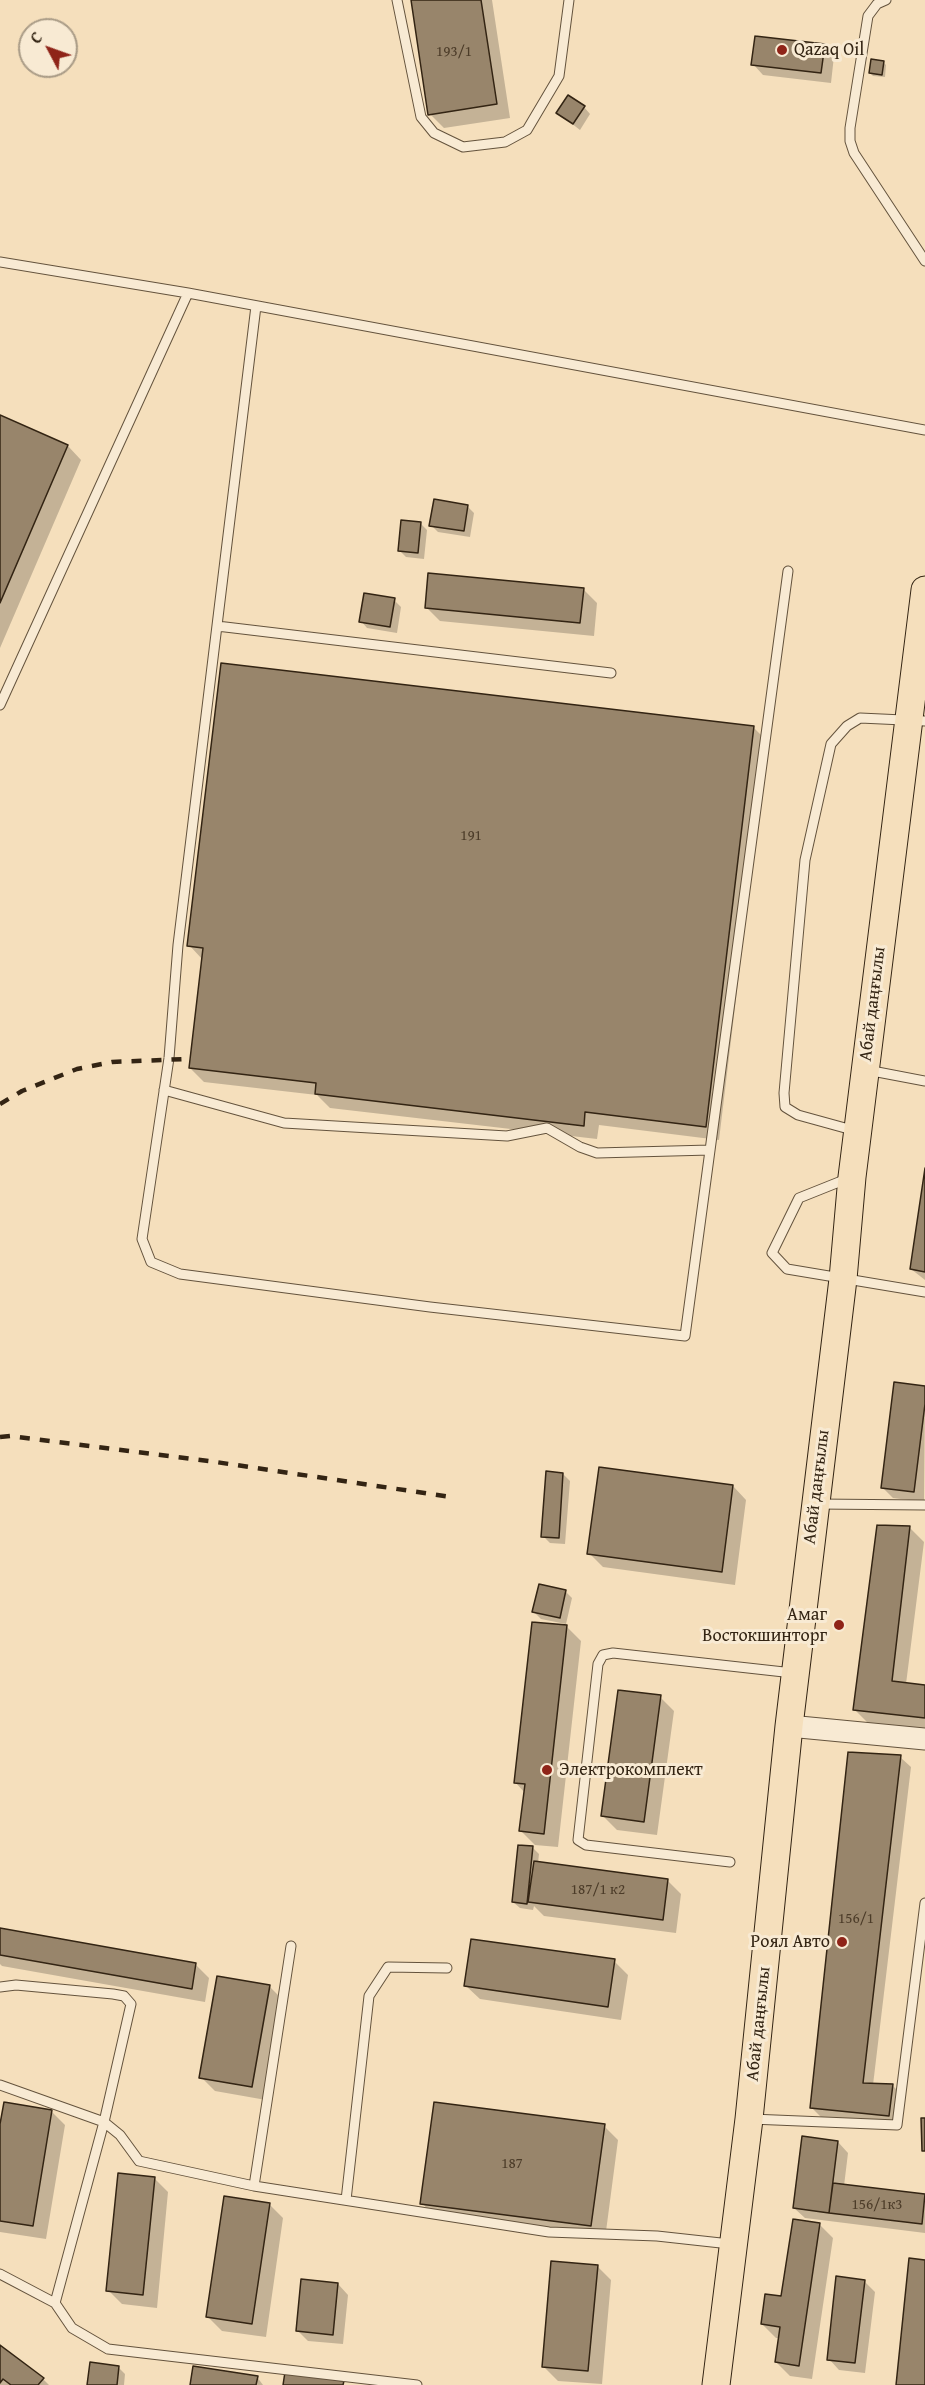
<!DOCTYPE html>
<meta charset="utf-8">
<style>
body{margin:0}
#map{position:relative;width:925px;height:2385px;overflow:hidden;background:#f5dfbc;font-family:"Gentium Book Plus",serif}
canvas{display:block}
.north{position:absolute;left:18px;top:18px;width:60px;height:60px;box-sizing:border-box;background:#f8ead3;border:2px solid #a99b86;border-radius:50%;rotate:311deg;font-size:16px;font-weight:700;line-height:24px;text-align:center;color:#332413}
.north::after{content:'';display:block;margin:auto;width:21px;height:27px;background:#8f2418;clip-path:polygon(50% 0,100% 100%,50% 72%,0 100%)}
</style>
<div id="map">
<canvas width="925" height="2385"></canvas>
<div class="north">С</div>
</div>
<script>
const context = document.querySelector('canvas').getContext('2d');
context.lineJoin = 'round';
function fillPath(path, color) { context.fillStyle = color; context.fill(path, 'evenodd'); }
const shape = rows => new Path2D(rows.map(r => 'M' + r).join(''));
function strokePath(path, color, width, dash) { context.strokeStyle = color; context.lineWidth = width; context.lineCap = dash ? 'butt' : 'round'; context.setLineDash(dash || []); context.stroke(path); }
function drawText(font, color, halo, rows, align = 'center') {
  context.font = font + ' "Gentium Book Plus",serif'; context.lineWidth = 6; context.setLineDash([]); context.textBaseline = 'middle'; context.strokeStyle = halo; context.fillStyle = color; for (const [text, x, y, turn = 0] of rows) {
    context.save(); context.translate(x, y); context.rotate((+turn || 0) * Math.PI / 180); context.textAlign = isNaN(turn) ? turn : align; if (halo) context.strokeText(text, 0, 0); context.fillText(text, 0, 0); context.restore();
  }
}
const shadow = shape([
 [413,0,492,0,510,118,444,128,430,114],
 [824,45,834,56,831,83,763,75,753,64],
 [883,62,886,65,885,77,873,76,870,73],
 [584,107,590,114,580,130,558,113],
 [0,417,68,446,81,460,0,648],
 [467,506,474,513,470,537,438,532,431,525],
 [421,524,427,530,424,559,406,557,399,550],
 [583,589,597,603,594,636,440,621,426,607],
 [394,600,401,607,397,633,367,628,361,621],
 [754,728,767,741,719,1140,599,1125,597,1139,330,1108,317,1095,204,1082,190,1068,203,960,189,945],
 [925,1178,925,1280,911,1269],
 [925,1388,924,1502,893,1498,882,1487],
 [563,1474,570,1481,565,1544,550,1543,543,1536],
 [733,1486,746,1500,735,1585,603,1567,589,1553],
 [910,1528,924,1542,906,1684,925,1687,925,1729,868,1723,854,1709],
 [565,1591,572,1598,566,1624,541,1619,534,1612],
 [567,1627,581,1641,558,1847,535,1845,521,1831,525,1793,515,1782],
 [660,1697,674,1711,657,1835,617,1830,603,1816],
 [900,1757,911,1767,873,2085,893,2086,903,2096,899,2126,822,2118,812,2108],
 [533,1848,539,1854,538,1863,667,1880,681,1894,676,1933,544,1916,534,1906,533,1910,520,1908,513,1902],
 [0,1930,195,1964,209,1978,205,2002,2,1966,0,1964],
 [614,1961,628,1975,621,2020,480,1999,466,1986],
 [269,1986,283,2000,266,2100,215,2091,201,2077],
 [51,2111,65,2125,46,2239,0,2232,0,2133],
 [604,2126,618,2140,605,2239,435,2217,422,2203],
 [838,2142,848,2153,844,2186,925,2195,925,2233,805,2218,794,2208],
 [154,2178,168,2192,157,2308,122,2304,108,2290],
 [269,2204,283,2218,266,2337,222,2331,208,2317],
 [819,2224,833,2238,812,2379,790,2376,776,2362,780,2338,776,2338,762,2324,783,2298],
 [597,2266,611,2280,602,2384,558,2381,544,2367],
 [864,2281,875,2292,865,2373,839,2370,829,2359],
 [338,2284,348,2295,343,2344,308,2341,298,2331],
 [0,2347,43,2379,49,2385,0,2385],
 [118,2367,125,2374,124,2385,89,2385],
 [257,2377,263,2385,191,2385]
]);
const building = shape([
 [411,0,481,0,497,104,428,115,411,0],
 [755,36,825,44,821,73,751,65,755,36],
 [871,59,884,61,882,75,869,73,871,59],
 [568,95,585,106,573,124,556,113,568,95],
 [0,415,68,445,0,603,0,415],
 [434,499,468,505,464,531,429,526,434,499],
 [401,520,421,522,418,553,398,551,401,520],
 [428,573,584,588,580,623,425,608,428,573],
 [364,593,395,598,390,627,359,622,364,593],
 [221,663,754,726,706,1127,585,1112,584,1126,315,1094,316,1083,189,1068,203,948,187,946,221,663],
 [925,1168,925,1272,910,1269,925,1168],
 [894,1382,925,1386,925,1404,914,1492,881,1488,894,1382],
 [599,1467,733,1485,722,1572,587,1554,599,1467],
 [546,1471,563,1473,559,1538,541,1537,546,1471],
 [877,1525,910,1526,892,1681,925,1685,925,1718,853,1710,877,1525],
 [539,1584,566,1590,560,1618,532,1612,539,1584],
 [532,1622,567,1625,544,1834,519,1831,525,1784,514,1783,532,1622],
 [618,1690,661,1695,644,1822,601,1816,618,1690],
 [848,1752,901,1755,863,2083,893,2084,889,2116,810,2108,848,1752],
 [518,1845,533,1846,527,1904,512,1902,518,1845],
 [534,1861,668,1879,663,1920,528,1902,534,1861],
 [0,1928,196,1963,192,1989,0,1955,0,1928],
 [471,1939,615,1959,608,2007,464,1986,471,1939],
 [217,1976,270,1985,252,2087,199,2078,217,1976],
 [4,2102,52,2110,33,2226,0,2221,0,2124,4,2102],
 [434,2102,605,2124,591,2226,420,2204,434,2102],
 [921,2118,925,2118,925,2151,922,2151,921,2118],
 [802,2136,838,2141,829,2213,793,2208,802,2136],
 [118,2173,155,2177,143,2295,106,2291,118,2173],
 [833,2183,925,2194,922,2224,829,2213,833,2183],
 [224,2196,270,2203,252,2324,206,2317,224,2196],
 [793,2219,820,2223,799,2366,775,2362,780,2327,761,2324,765,2294,781,2296,793,2219],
 [909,2258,925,2260,925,2385,896,2385,909,2258],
 [551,2261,598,2265,588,2371,542,2367,551,2261],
 [836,2276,865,2280,855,2363,827,2360,836,2276],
 [301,2279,338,2283,333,2335,296,2331,301,2279],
 [0,2345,44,2378,38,2385,11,2385,3,2379,0,2383,0,2345],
 [90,2362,119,2366,117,2385,87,2385,90,2362],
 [193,2366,258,2376,256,2385,190,2385,193,2366],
 [285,2372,344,2381,343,2385,283,2385,285,2372]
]);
const service = shape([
 [397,0,421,117,434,133,463,147,505,142,527,130,559,76,569,0],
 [886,0,877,4,868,16,850,128,850,141,854,153,925,261],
 [0,262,188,293,925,430],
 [256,306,178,945,169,1058,142,1239,151,1262,180,1274,430,1307,685,1336,788,571],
 [217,626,611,673],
 [0,705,188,293],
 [867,1070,925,1081],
 [164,1090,284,1123,507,1136,547,1128,580,1147,597,1153,710,1150],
 [856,1131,798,1115,785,1107,784,1093,805,860,831,744,847,726,860,718,925,721],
 [849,1178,799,1198,772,1253,787,1269,925,1292],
 [817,1504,925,1505],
 [730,1862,586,1845,578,1840,598,1664,603,1655,613,1653,793,1673],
 [0,1987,16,1985,113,1994,124,1996,131,2004,104,2122,55,2303,72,2328,108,2349,417,2385],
 [0,2085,104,2122,120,2135,139,2161,254,2186,549,2232,657,2236,730,2244],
 [751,2119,897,2125,925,1903],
 [254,2186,291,1946],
 [346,2200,369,1996,388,1967,447,1968],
 [0,2274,55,2303]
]);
const tertiary = shape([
 [789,1726,925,1739]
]);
const primary = shape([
 [716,2385,749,2119,789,1726,843,1279,852,1177,925,590]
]);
const rail = shape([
 [0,1104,22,1091,77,1069,112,1062,185,1059],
 [0,1437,10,1436,209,1461,451,1497]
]);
const markers = [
 [782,50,6,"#8f2418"],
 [839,1625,6,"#8f2418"],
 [547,1770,6,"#8f2418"],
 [842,1942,6,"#8f2418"]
];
const numberNames = [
 ["193/1",454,52],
 ["191",471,836],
 ["187/1 к2",598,1890],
 ["156/1",856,1919],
 ["187",512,2164],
 ["156/1к3",877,2205]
];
const poiNames = [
 ["Qazaq Oil",794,50],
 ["Амаг",827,1615,"right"],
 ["Востокшинторг",827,1636,"right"],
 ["Электрокомплект",559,1770],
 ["Роял Авто",830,1942,"right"]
];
const streetNames = [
 ["Абай даңғылы",873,1004,-83],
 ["Абай даңғылы",817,1487,-83],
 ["Абай даңғылы",759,2024,-84]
];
fillPath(shadow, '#0003');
fillPath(building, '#98856b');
strokePath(building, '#332413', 1.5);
strokePath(service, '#64533d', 11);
strokePath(tertiary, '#64533d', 23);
strokePath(primary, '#332413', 29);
strokePath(service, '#f8ead3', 9);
strokePath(tertiary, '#f8ead3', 21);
strokePath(primary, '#f5dfbc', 27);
strokePath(rail, '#332413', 4.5, [10, 10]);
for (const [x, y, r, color] of markers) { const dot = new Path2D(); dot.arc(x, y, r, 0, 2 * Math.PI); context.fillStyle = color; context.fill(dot); strokePath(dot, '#f8ead3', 2); }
drawText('15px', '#4c3c29', null, numberNames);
drawText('18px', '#332413', '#f8ead3', poiNames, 'left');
drawText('18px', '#332413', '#f8ead3', streetNames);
</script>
